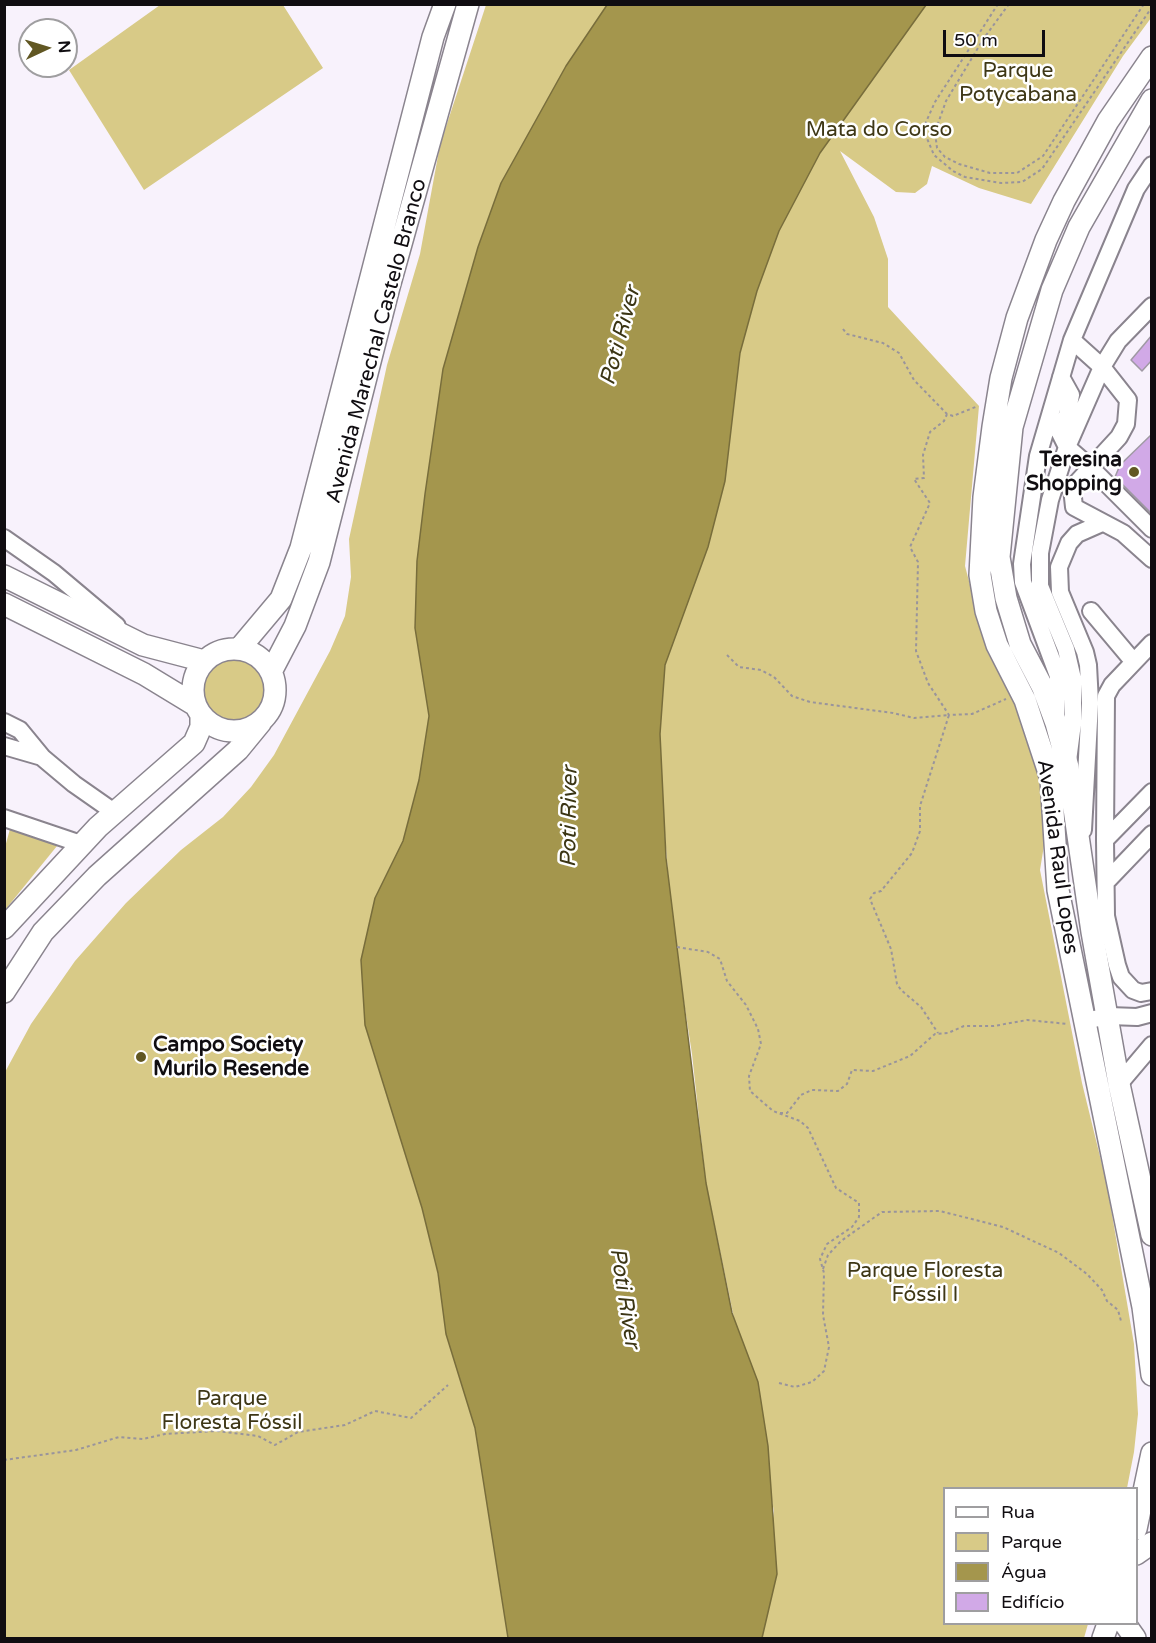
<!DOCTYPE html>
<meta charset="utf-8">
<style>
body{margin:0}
#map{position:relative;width:1156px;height:1643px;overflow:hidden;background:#f8f2fc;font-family:"Varela Round",sans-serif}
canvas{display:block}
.frame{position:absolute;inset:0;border:6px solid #100d11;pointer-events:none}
.legend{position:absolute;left:943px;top:1487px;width:195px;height:138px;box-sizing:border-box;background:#fff;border:2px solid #9f9ea0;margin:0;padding:8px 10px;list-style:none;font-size:18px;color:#100d11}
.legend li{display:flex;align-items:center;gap:12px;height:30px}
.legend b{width:30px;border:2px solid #9f9ea0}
.north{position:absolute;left:18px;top:18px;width:60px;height:60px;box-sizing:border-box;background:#fff;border:2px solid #9f9ea0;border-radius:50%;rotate:86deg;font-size:16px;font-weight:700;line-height:24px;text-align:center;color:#100d11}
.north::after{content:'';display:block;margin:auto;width:21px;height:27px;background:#615723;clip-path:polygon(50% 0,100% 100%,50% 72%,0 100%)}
.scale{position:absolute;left:943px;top:30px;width:102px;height:27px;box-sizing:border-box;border:3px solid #100d11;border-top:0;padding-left:8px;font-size:18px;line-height:21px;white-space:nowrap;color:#100d11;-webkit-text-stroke:4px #fff;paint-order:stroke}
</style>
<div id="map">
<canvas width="1156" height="1643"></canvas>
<div class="frame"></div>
<ul class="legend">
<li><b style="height:8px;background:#fff"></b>Rua</li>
<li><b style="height:16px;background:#d8ca87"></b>Parque</li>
<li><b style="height:16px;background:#a4964d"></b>Água</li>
<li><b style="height:16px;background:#d1a9e7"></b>Edifício</li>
</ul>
<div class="north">N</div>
<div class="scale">50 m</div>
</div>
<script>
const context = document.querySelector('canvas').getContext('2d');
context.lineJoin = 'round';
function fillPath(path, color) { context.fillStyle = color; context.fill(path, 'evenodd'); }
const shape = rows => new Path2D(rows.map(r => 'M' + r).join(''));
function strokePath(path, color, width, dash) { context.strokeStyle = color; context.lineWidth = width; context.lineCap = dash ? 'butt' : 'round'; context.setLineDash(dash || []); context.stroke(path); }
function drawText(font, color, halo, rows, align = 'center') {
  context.font = font + ' "Varela Round",sans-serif'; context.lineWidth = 5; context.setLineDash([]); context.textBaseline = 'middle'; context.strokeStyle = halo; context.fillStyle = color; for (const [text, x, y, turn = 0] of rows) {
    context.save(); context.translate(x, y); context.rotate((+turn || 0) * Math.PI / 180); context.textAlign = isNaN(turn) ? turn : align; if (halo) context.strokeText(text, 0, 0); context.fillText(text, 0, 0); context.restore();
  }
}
const green = shape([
 [160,5,283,5,323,68,144,190,69,70],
 [486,5,607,5,566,66,501,183,478,247,443,369,425,494,417,561,415,628,429,716,419,780,403,841,375,898,365,1025,422,1208,438,1273,446,1334,475,1428,508,1638,5,1638,4,1074,31,1024,75,961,126,903,181,850,223,817,251,787,274,755,330,651,345,616,351,577,349,539,387,365,420,254,440,145],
 [926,5,1151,5,1151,18,1123,56,1031,204,979,188,932,166,927,184,915,193,896,192,840,151,874,217,888,259,888,307,979,406,965,566,988,653,1029,730,1039,764,1046,833,1040,870,1082,1083,1107,1185,1134,1344,1138,1414,1134,1452,1127,1488,944,1488,944,1624,1088,1624,1084,1638,757,1638,774,1511,706,1183,692,1054,672,924,662,796,660,734,665,665,725,481,740,353,757,291,779,231,820,153],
 '201 690a33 33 0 1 1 66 0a33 33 0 1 1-66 0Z',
 [10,829,57,846,5,910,5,847]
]);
const water = shape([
 [607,5,926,5,820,153,779,231,757,291,740,353,725,481,708,547,665,665,660,734,666,858,706,1183,732,1313,758,1382,768,1446,777,1574,762,1638,508,1638,475,1428,446,1334,438,1273,422,1208,365,1025,361,960,375,898,403,841,419,780,429,716,415,628,417,561,425,494,443,369,478,247,501,183,566,66,607,5]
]);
const building = shape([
 [1152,335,1152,360,1142,371,1131,360,1152,335],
 [1152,434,1152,514,1115,477,1120,465,1152,434]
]);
const path = shape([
 [998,4,935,102,926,122,926,136,934,155,953,171,965,177,1001,183,1022,182,1042,169,1152,7],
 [1009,4,984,38,946,101,935,132,937,148,945,157,959,164,990,173,1017,173,1043,156,1144,4],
 [843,329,847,334,883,343,899,353,914,380,947,414,953,416,978,406],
 [947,414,944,421,930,432,923,455,924,478,914,479,930,503,910,547,918,562,916,651,928,683,949,715,972,714,1006,699],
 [727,655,739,667,761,670,774,677,792,696,810,702,893,713,914,718,949,715,920,806,920,831,912,853,881,891,874,893,870,899,891,949,897,984,901,990,921,1007,938,1033],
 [677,947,708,952,720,959,727,981,746,1005,758,1029,761,1044,749,1076,750,1091,773,1111,800,1121,808,1128,836,1188,859,1203,859,1217,852,1227,827,1244,820,1259,824,1273,823,1315,829,1347,824,1371,812,1382,795,1387,779,1383],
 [780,1113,787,1113,801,1095,812,1090,838,1091,847,1084,852,1070,873,1071,910,1056,935,1034,948,1033,964,1026,994,1026,1027,1020,1068,1024],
 [823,1269,828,1255,841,1241,882,1212,940,1211,1003,1227,1059,1253,1087,1274,1102,1290,1107,1301,1118,1310,1121,1321],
 [4,1460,76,1450,119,1437,143,1439,165,1434,217,1431,258,1436,275,1445,298,1432,345,1425,375,1411,411,1418,448,1385]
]);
const minor = shape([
 [1072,340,1102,367,1128,400,1126,424,1119,437,1072,488,1074,507,1123,533,1152,559],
 [1049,420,1059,431,1067,447,1091,468,1152,529],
 [1059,431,1067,415,1071,395,1061,377],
 [4,538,54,573,117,626],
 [1091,611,1133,661],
 [1152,643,1112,685,1106,696,1105,840,1106,916,1117,965,1121,977,1133,990,1141,993,1152,991],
 [4,722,20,730,43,758,74,784,114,812],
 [1056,722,1058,676,1023,582,1022,564,1038,456,1072,340,1136,189,1152,165],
 [4,746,42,757],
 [1068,761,1073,723,1073,679,1066,649,1040,586,1040,553,1050,500,1067,447,1102,367,1118,341,1152,306],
 [4,818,81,844],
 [1083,830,1090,703,1088,665,1085,652,1060,592,1059,567,1069,543,1077,534,1102,523],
 [1105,840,1152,792],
 [1107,881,1152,834],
 [1084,1021,1109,1016,1137,1017,1152,1013],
 [1119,1084,1152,1045]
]);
const major = shape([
 [1152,57,1108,121,1064,201,1046,240,1017,318,1001,378,993,427,984,497,980,575,986,611,997,645,1025,700,1051,779,1058,890,1143,1307,1152,1375],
 [1152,100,1079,227,1052,290,1012,427,999,557,1006,598,1020,644,1043,688,1056,723,1068,767,1092,932,1119,1084,1152,1235],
 [4,576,143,645,204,661],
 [4,604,144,674,195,705],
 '193 690a41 41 0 1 1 82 0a41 41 0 1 1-82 0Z',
 [239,649,281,599,301,548,433,37,445,4],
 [271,672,295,626,319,562,389,287,468,4],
 [4,928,98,827,194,743,201,727,201,716],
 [4,992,43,932,97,876,238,750,261,722],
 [1136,1529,1152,1453],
 [1136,1554,1152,1543],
 [1125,1624,1135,1638],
 [1103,1638,1108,1624]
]);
const markers = [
 [1134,472,6,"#615723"],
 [141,1057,6,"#615723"]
];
const parkNames = [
 ["Parque",1018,71],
 ["Potycabana",1018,95],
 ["Mata do Corso",879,130],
 ["Parque Floresta",925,1271],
 ["Fóssil I",925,1295],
 ["Parque",232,1399],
 ["Floresta Fóssil",232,1423]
];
const streetNames = [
 ["Avenida Marechal Castelo Branco",377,341,-75],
 ["Avenida Raul Lopes",1057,857,82]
];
const poiNames = [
 ["Teresina",1122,460],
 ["Shopping",1122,484],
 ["Campo Society",153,1045,"left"],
 ["Murilo Resende",153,1069,"left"]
];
const waterNames = [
 ["Poti River",621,336,-75],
 ["Poti River",570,817,-89],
 ["Poti River",624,1298,81]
];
fillPath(green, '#d8ca87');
fillPath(water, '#a4964d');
strokePath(water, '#786d3b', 1.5);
fillPath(building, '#d1a9e7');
strokePath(building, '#9f99a3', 1.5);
strokePath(minor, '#8a848e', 20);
strokePath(major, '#8a848e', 24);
strokePath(path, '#99949c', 2, [3, 3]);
strokePath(minor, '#fff', 16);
strokePath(major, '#fff', 21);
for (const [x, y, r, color] of markers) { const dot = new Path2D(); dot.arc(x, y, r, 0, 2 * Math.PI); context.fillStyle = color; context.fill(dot); strokePath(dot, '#fff', 2); }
drawText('21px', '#3e3716', '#fff', parkNames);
drawText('21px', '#100d11', '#fff', streetNames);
drawText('bold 21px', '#100d11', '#fff', poiNames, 'right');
drawText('italic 22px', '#3b3514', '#fff', waterNames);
</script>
